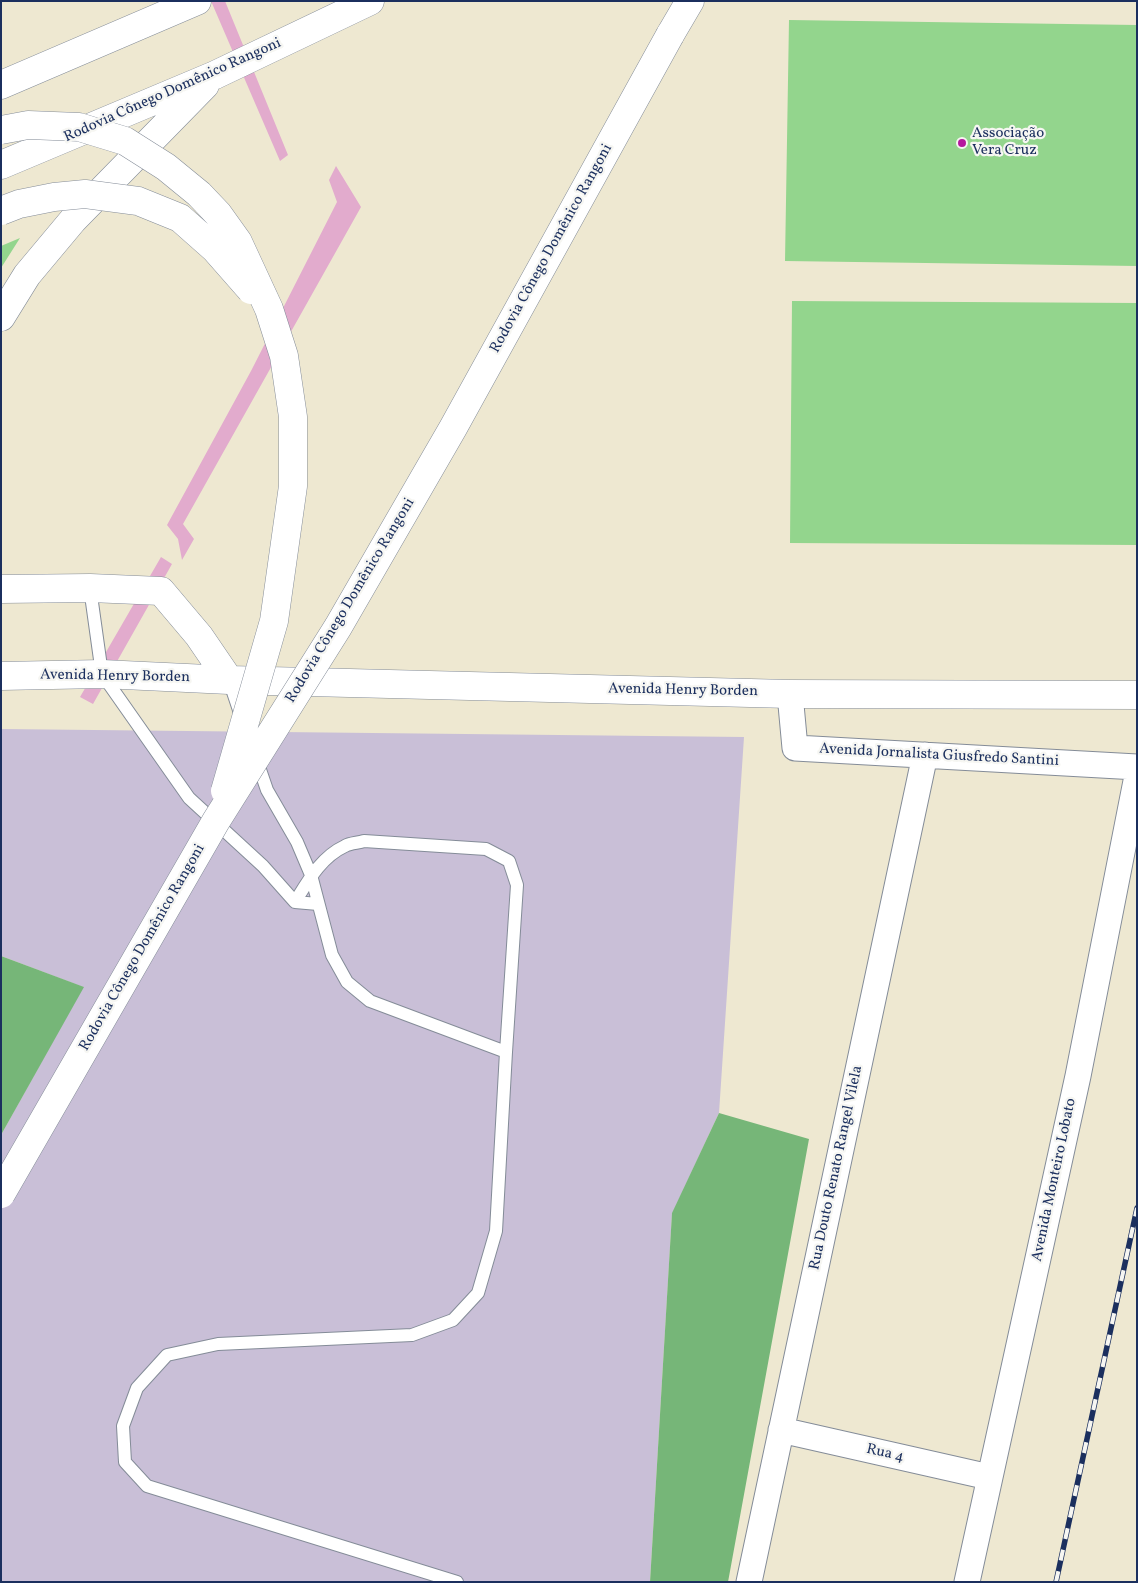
<!DOCTYPE html>
<html>
<head>
<meta charset="utf-8">
<style>
  body { margin:0 }
  #map { position:relative; width:1138px; height:1583px; overflow:hidden; background:#eee8d1; font-family:Vollkorn,serif }
  canvas { display:block }
  .frame { position:absolute; inset:0; border:2px solid #1b2f5e; pointer-events:none }
</style>
</head>
<body>
<div id="map">
<canvas width="1138" height="1583"></canvas>
<div class="frame"></div>
</div>
<script>
const ctx = document.querySelector('canvas').getContext('2d');
ctx.lineJoin = 'round';
function paint(path, color) {
  ctx.fillStyle = color;
  ctx.fill(path, 'evenodd');
}
function stroke(path, color, width, dash) {
  ctx.strokeStyle = color;
  ctx.lineWidth = width;
  ctx.lineCap = dash ? 'butt' : 'round';
  ctx.setLineDash(dash || []);
  ctx.stroke(path);
}
function drawText(font, color, halo, rows, align = 'center') {
  ctx.font = font + ' Vollkorn,serif';
  ctx.lineWidth = 4.5;
  ctx.setLineDash([]);
  ctx.textBaseline = 'middle';
  ctx.strokeStyle = halo;
  ctx.fillStyle = color;
  for (const [text, x, y, turn = 0] of rows) {
    ctx.save();
    ctx.translate(x, y);
    ctx.rotate((+turn || 0) * Math.PI / 180);
    ctx.textAlign = isNaN(turn) ? turn : align;
    if (halo) ctx.strokeText(text, 0, 0);
    ctx.fillText(text, 0, 0);
    ctx.restore();
  }
}
paint(new Path2D(`
  M1 729 744 737 719 1113 672 1214 650 1582H1V1135L83 987 1 956Z`), '#c9bfd7');
paint(new Path2D(`
  M789 20 1137 25V266L785 261Z
  M20 238 1 268V246Z
  M792 301 1137 303V545L790 543Z`), '#93d58d');
paint(new Path2D(`
  M1 956 84 987 1 1135Z
  M719 1113 809 1139 728 1582H650L672 1213Z`), '#76b678');
paint(new Path2D(`
  M211 1H225L288 155 280 161Z
  M336 166 361 207 183 524 194 539 182 560 178 539 167 525 251 371 337 202 329 180Z
  M161 557 172 564 93 704 80 697Z`), '#e2abcd');
const lane = new Path2D(`
  M90 588 102 674 189 798 263 866 295 902 318 904
  M229 680 241 716
  M256 758 267 790 297 842 311 875 332 955 347 982 370 1001 506 1052 496 1231 478 1293 453 1320 412 1335 218 1344 167 1355 137 1388 123 1426 125 1462 147 1486 457 1582
  M295 902C308 881 321 857 345 846 350 843 358 843 364 841L486 849 509 861 517 885 506 1052`);
const street = new Path2D(`
  M790 694 795 748 1137 767
  M781 1430 989 1477
  M749 1582 925 755
  M967 1582 1078 1076 1137 776`);
const secondary = new Path2D(`
  M1 589 90 588 161 591 199 636 229 680
  M1 676 102 674 229 680 790 694 1137 695`);
const highway = new Path2D(`
  M670 35 690 1
  M1 85 197 1
  M1 165 215 75 370 1
  M1 317 27 275 73 220 205 85`);
stroke(lane, '#848c98', 14);
stroke(street, '#848c98', 27);
stroke(secondary, '#848c98', 29);
stroke(highway, '#848c98', 29);
stroke(lane, '#fff', 12);
stroke(street, '#fff', 25);
stroke(secondary, '#fff', 28);
stroke(highway, '#fff', 28);
const rail = new Path2D(`
  M1056 1582 1137 1208`);
stroke(rail, '#1b2f5e', 5.5);
stroke(rail, '#f6f6f2', 4, [11]);
const highwayBridge = new Path2D(`
  M1 130 28 125 79 127 125 141 166 167 199 194 218 214 238 242 269 309 284 356 293 417V486L274 621 225 791
  M1 211 19 204 54 197 85 194 138 201 180 218 215 249 251 290
  M1 1194 216 821 338 627 453 428 670 35`);
stroke(highwayBridge, '#848c98', 29, []);
stroke(highwayBridge, '#fff', 28);
for (const [x, y, r, color] of [
  [962,143,5,"#b5179e"]
]) {
  const dot = new Path2D();
  dot.arc(x, y, r, 0, 2 * Math.PI);
  ctx.fillStyle = color;
  ctx.fill(dot);
  stroke(dot, '#f6f6f2', 2);
}
drawText('15px', '#1b2f5e', '#f6f6f2', [
  ["Rodovia Cônego Domênico Rangoni",173,91,-24],
  ["Rodovia Cônego Domênico Rangoni",552,249,-61],
  ["Rodovia Cônego Domênico Rangoni",351,601,-59],
  ["Avenida Henry Borden",115,677,1],
  ["Avenida Henry Borden",683,691,1],
  ["Avenida Jornalista Giusfredo Santini",939,756,3],
  ["Rodovia Cônego Domênico Rangoni",143,948,-60],
  ["Rua Douto Renato Rangel Vilela",837,1168,-78],
  ["Avenida Monteiro Lobato",1055,1180,-78],
  ["Rua 4",885,1454,13]
]);
drawText('15px', '#1b2f5e', '#f6f6f2', [
  ["Associação",972,134],
  ["Vera Cruz",972,151]
], 'left');
</script>
</body>
</html>
